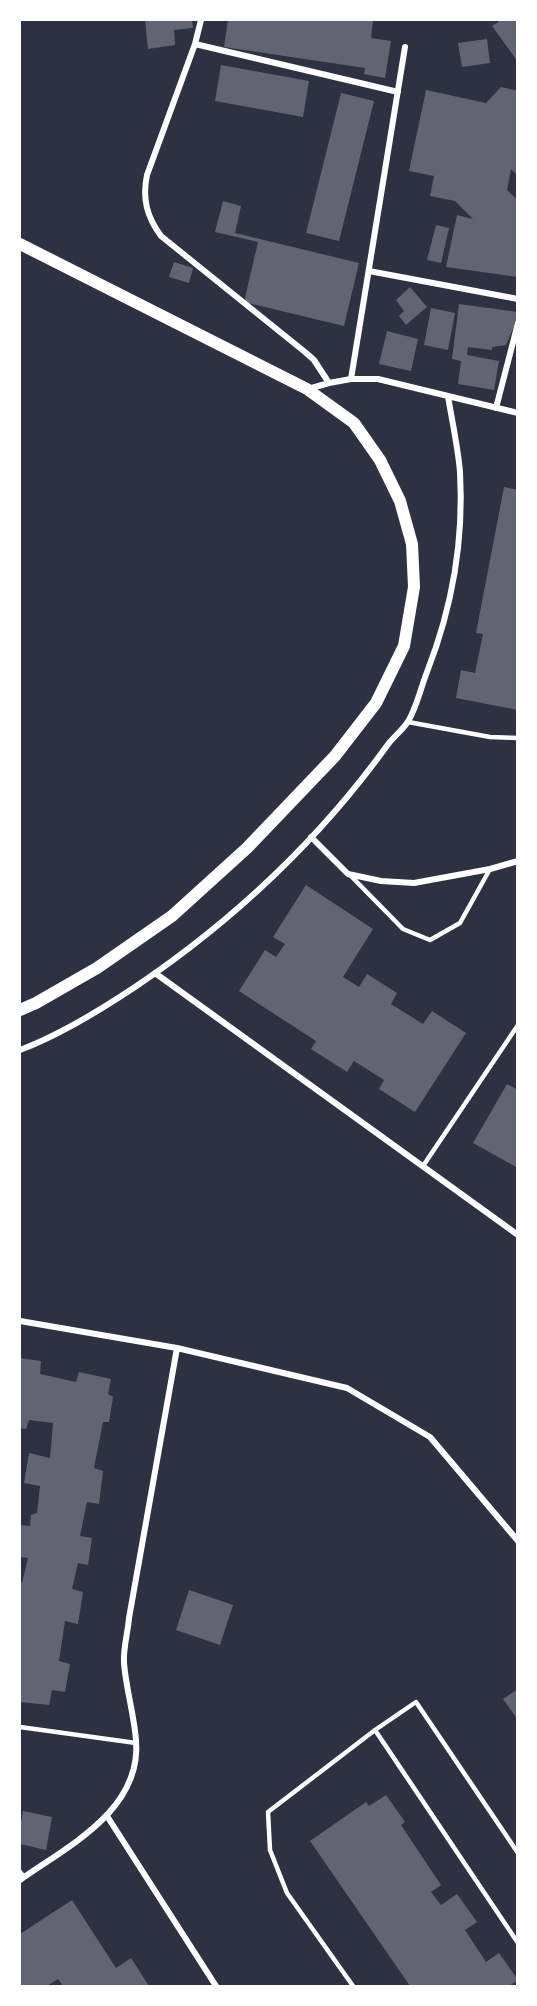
<!DOCTYPE html>
<html>
<head>
<meta charset="utf-8">
<style>
  body { margin:0 }
  #map { position:relative; width:537px; height:2006px; overflow:hidden; background:#2d3142; font-family:Mulish,sans-serif }
  canvas { display:block }
  .frame { position:absolute; inset:0; border:21px solid #fff; pointer-events:none }
</style>
</head>
<body>
<div id="map">
<canvas width="537" height="2006"></canvas>
<div class="frame"></div>
</div>
<script>
const ctx = document.querySelector('canvas').getContext('2d');
ctx.lineJoin = 'round';
function paint(path, color) {
  ctx.fillStyle = color;
  ctx.fill(path, 'evenodd');
}
function stroke(path, color, width, dash) {
  ctx.strokeStyle = color;
  ctx.lineWidth = width;
  ctx.lineCap = dash ? 'butt' : 'round';
  ctx.setLineDash(dash || []);
  ctx.stroke(path);
}
paint(new Path2D(`
  M145 20H192L193 28 174 30 175 45 148 49Z
  M228 20H373L371 38 391 41 385 78 364 74 365 68 224 47Z
  M501 20H518V62L492 26Z
  M487 39 490 63 462 67 458 43Z
  M221 65 309 81 303 117 215 101Z
  M501 87 518 91V176L511 169 507 190 518 200V277L446 267 457 215 473 219 455 201 430 196 434 176 409 171 426 90 486 103Z
  M341 93 374 101 339 241 306 233Z
  M223 201 241 206 235 233 359 263 344 326 244 302 258 242 215 232Z
  M436 225 449 228 441 263 427 260Z
  M174 262 193 268 189 283 169 277Z
  M410 287 427 307 406 325 399 316 404 311 396 300Z
  M459 304 518 312V317L506 345 492 347V350L468 347 467 355 499 361 494 390 458 384 461 361 452 359Z
  M431 308 455 313 448 350 424 345Z
  M387 331 418 339 411 371 379 364Z
  M504 487 518 490V710L456 698 461 670 475 673 483 634 476 633Z
  M306 885 373 929 343 977 359 987 367 974 397 993 391 1004 423 1024 432 1011 466 1033 415 1112 379 1089 384 1080 354 1061 347 1072 311 1049 316 1041 239 991 265 950 276 957 285 944 273 937Z
  M507 1084 518 1090V1168L473 1143Z
  M20 1358 41 1361 40 1374 76 1382 79 1372 111 1379 108 1394 113 1397 109 1422H103L94 1468 103 1471 99 1504 87 1502 80 1536 92 1538 88 1565 78 1563 72 1589 83 1592 78 1624 65 1621 59 1661 70 1664 65 1692 52 1690 49 1705 20 1702V1582L22 1583 28 1558 20 1557V1525L30 1526 31 1515 37 1513 40 1486 24 1483 29 1453 50 1458 53 1423 29 1420 26 1429 20 1428Z
  M189 1590 233 1605 220 1645 176 1630Z
  M518 1689V1720L503 1699Z
  M386 1795 405 1822 401 1825 441 1885 431 1892 441 1905 457 1894 477 1922 465 1930 486 1962 499 1953 518 1980 509 1986H410L310 1841 366 1802 369 1806Z
  M23 1811 52 1817 46 1850 20 1844V1827Z
  M72 1900 116 1968 131 1958 149 1986H63L58 1979 47 1986H20V1934Z`), '#626471');
stroke(new Path2D(`
  M408 722 490 737 518 738
  M350 875 403 929 430 940 460 923 490 869
  M423 1166 518 1025
  M20 1727 136 1743
  M518 1853 416 1702 375 1730 518 1943
  M20 1872 24 1877
  M353 1986 287 1893 270 1850 268 1812 375 1730`), '#fff', 4.5);
stroke(new Path2D(`
  M201 20 195 44 147 175C142 199 147 217 161 236L305 352 314 360 329 383
  M195 44 398 92
  M369 271 518 299
  M351 379 405 47
  M308 389 329 383 351 379H378L518 413
  M496 408 518 323
  M311 837 348 874 381 881 414 883 490 869 518 861
  M155 973 518 1235
  M20 1050C60 1035 99 1011 135 987 233 921 320 839 389 743 395 736 402 730 407 723 416 710 421 687 427 672 452 608 464 541 460 472 458 447 452 421 448 396
  M20 1321 177 1348 347 1388 430 1437 518 1541
  M107 1816 216 1986
  M20 1880C68 1846 142 1810 136 1740 134 1714 126 1689 124 1663 123 1648 128 1632 129 1618L177 1348`), '#fff', 6);
stroke(new Path2D(`
  M20 244 307 389 354 423 380 460 400 501 412 544 414 587 404 646 376 703 335 756 247 848 172 916 97 968 36 1003 20 1010`), '#fff', 12);
</script>
</body>
</html>
